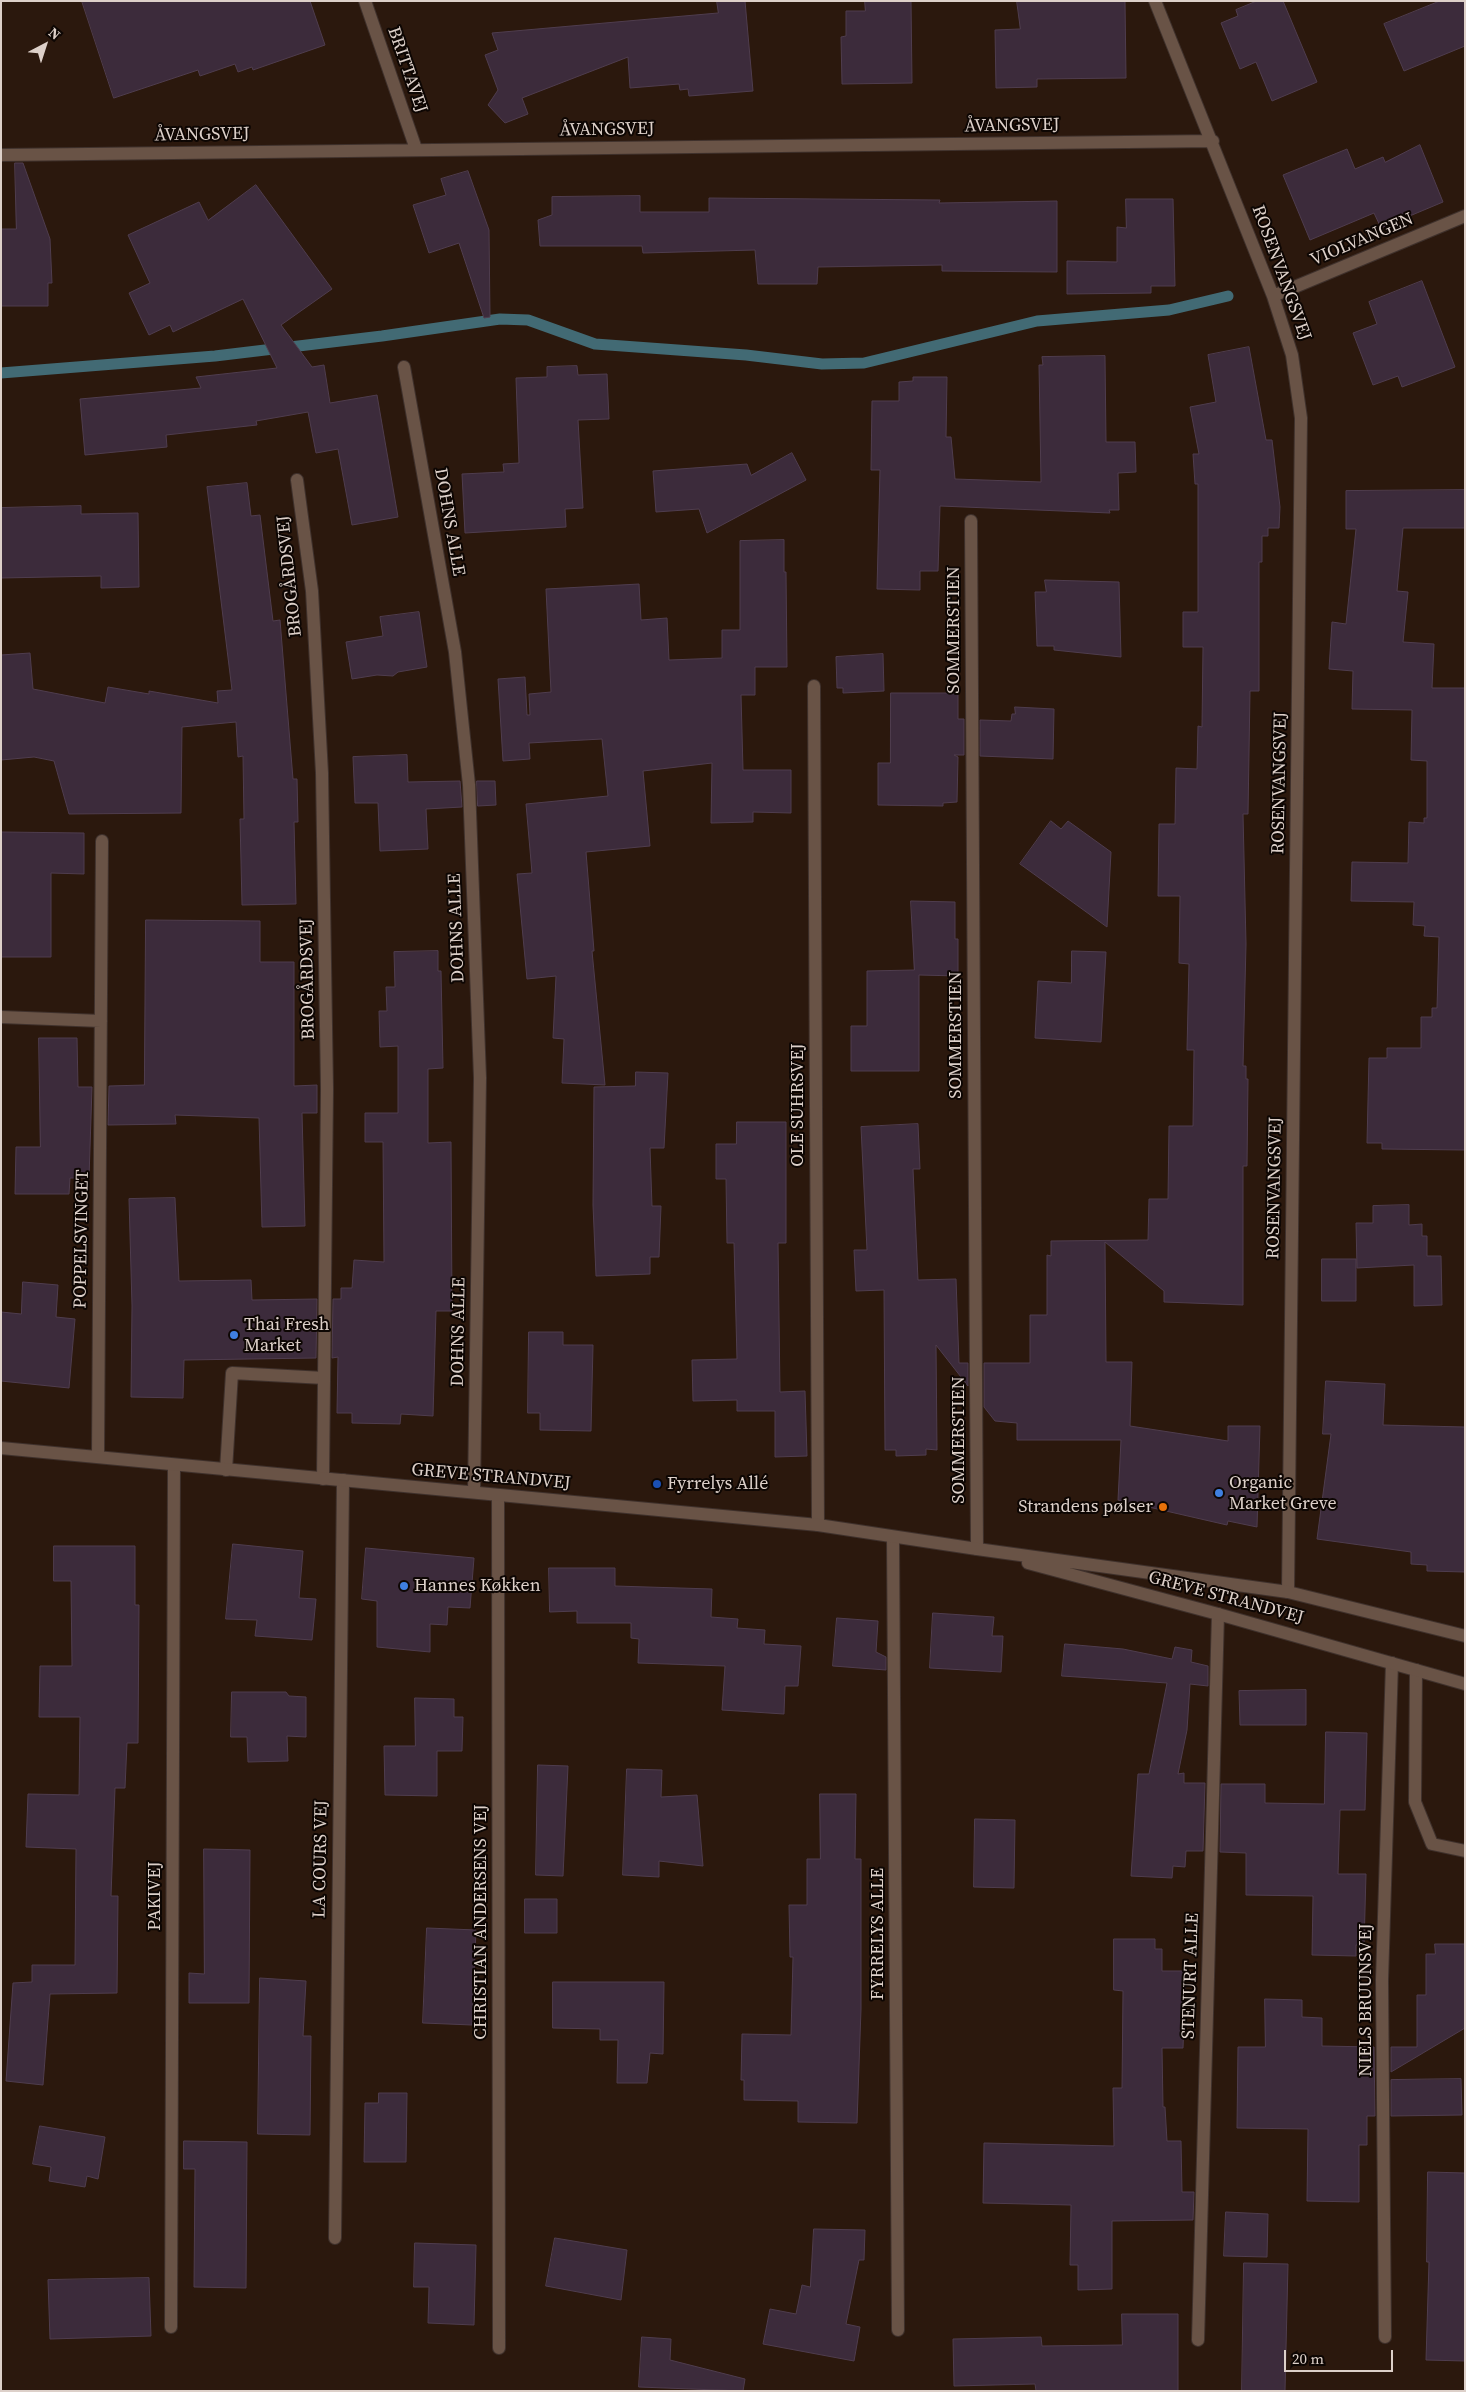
<!DOCTYPE html>
<html>
<head>
<meta charset="utf-8">
<style>
  body { margin:0 }
  #map { position:relative; width:1466px; height:2392px; overflow:hidden; background:#2b180d; font-family:"Source Serif 4",serif }
  canvas { display:block }
  .frame { position:absolute; inset:0; border:2px solid #ddd0c9; pointer-events:none }
  .north { position:absolute; left:20px; top:20px; width:50px; height:50px; -webkit-text-stroke:4px #0d0603; paint-order:stroke; rotate:40deg; font-size:14px; font-weight:700; line-height:20px; text-align:center; color:#ddd0c9 }
  .north::after { content:''; display:block; margin:auto; width:18px; height:22px; background:#ddd0c9; clip-path:polygon(50% 0,100% 100%,50% 72%,0 100%) }
  .scale { position:absolute; left:1284px; top:2350px; width:109px; height:22px; box-sizing:border-box; border:2px solid #ddd0c9; border-top:0; padding-left:6px; font-size:15px; line-height:18px; white-space:nowrap; color:#ddd0c9; -webkit-text-stroke:4px #0d0603; paint-order:stroke }
</style>
</head>
<body>
<div id="map">
<canvas width="1466" height="2392"></canvas>
<div class="frame"></div>
<div class="north">N</div>
<div class="scale">20 m</div>
</div>
<script>
const ctx = document.querySelector('canvas').getContext('2d');
ctx.lineJoin = 'round';
function stroke(path, color, width, dash) {
  ctx.strokeStyle = color;
  ctx.lineWidth = width;
  ctx.lineCap = dash ? 'butt' : 'round';
  ctx.setLineDash(dash || []);
  ctx.stroke(path);
}
function paint(path, color) {
  ctx.fillStyle = color;
  ctx.fill(path, 'evenodd');
}
function drawText(font, color, halo, rows, align = 'center') {
  ctx.font = font + ' "Source Serif 4",serif';
  ctx.lineWidth = 4;
  ctx.setLineDash([]);
  ctx.textBaseline = 'middle';
  ctx.strokeStyle = halo;
  ctx.fillStyle = color;
  for (const [text, x, y, turn = 0] of rows) {
    ctx.save();
    ctx.translate(x, y);
    ctx.rotate((+turn || 0) * Math.PI / 180);
    ctx.textAlign = isNaN(turn) ? turn : align;
    if (halo) ctx.strokeText(text, 0, 0);
    ctx.fillText(text, 0, 0);
    ctx.restore();
  }
}
stroke(new Path2D(`
  M1 373 215 356 382 336 500 319 528 320 595 344 746 355 822 364 864 363 1037 321 1169 310 1228 296`), '#426a74', 11);
const building = new Path2D(`
  M82 1H310L325 45 253 70 252 67 238 72 235 64 200 76 198 70 114 98Z
  M717 1H745L753 91 689 96 688 89 680 90 679 84 630 88 628 57 522 98 528 114 505 123 488 105 498 90 485 55 498 50 492 33 718 13Z
  M865 1H911L912 83 842 84 841 37 846 36V11H865Z
  M1017 1H1125L1126 78 1037 79V87L996 88 995 30 1020 29Z
  M1257 1H1283L1317 82 1272 101 1256 62 1240 69 1221 23 1238 16 1236 10Z
  M1440 1H1465V46L1404 71 1384 24Z
  M1420 145 1443 202 1381 228 1374 213 1310 240 1283 175 1347 149 1355 169 1383 157 1385 162Z
  M15 163H23L50 239 52 283H48V306H1V229H16Z
  M468 171 489 230 490 317 484 318 459 243 429 253 413 205 446 195 441 179Z
  M256 185 332 289 281 325 312 367 324 365 330 403 377 395 398 517 352 525 338 449 316 453 308 412 256 421 257 425 166 435 167 447 85 455 80 399 201 388 196 377 277 368 243 299 173 332 170 325 149 335 129 293 150 283 128 235 199 202 208 220Z
  M640 196V212H709V198L940 200 939 203 1057 201V272L942 271V265L818 267 817 284H758L755 250 643 253 642 246H540L538 220 552 215V197Z
  M1126 199H1173L1175 286H1151V293L1067 294V261L1117 262V227L1126 228Z
  M1422 281 1455 367 1402 387 1398 376 1373 385 1353 333 1377 324 1369 302Z
  M1249 347 1266 440H1272L1280 507 1279 528H1268V536H1262V562H1259V691H1250L1248 814H1243L1246 944 1243 1066H1246V1079H1248L1247 1166H1243V1305L1164 1302V1291L1105 1242 1106 1362H1132L1130 1426 1228 1441V1426H1260L1257 1527 1228 1521 1227 1525 1118 1500 1121 1440H1017V1423L995 1421 984 1407V1363H1030V1315H1047V1255L1051 1256V1241L1148 1240 1149 1199H1168L1169 1126H1193L1194 1050H1187L1189 964 1179 963 1180 896H1158L1159 824H1175L1176 768 1197 769 1198 726 1202 727 1203 647H1183V612H1198V484H1195L1193 454H1199L1190 407 1216 402 1208 355Z
  M1105 356 1106 442H1135L1136 472 1118 473 1119 510H1109L1110 513 940 506 938 571H920V590L877 589 880 470H871L872 401H899V382L913 381V377H947L946 437H951L955 479 1041 482 1039 365H1043L1042 357Z
  M577 366 578 375 607 374 609 419 578 420 583 508 565 509 566 527 465 533 462 474 504 472 503 464 519 463 516 378 547 377V367Z
  M792 453 806 480 707 533 699 509 656 512 653 471 747 464 751 475Z
  M247 483 251 516 260 515 273 621 280 620 293 779H297L298 822H294L296 904 242 905 240 819H244L243 756 238 757 236 722 182 727 181 813 69 814 54 761 34 757 1 760V655L30 653 33 689 105 703 108 687 149 694V691L218 703 217 691 232 690 207 487Z
  M1465 490V528H1403L1397 591 1408 592 1403 642 1434 644 1432 688H1465V1150L1382 1149V1143H1367L1369 1058H1387V1048H1421V1017H1432V1008H1437L1439 937 1424 936 1425 926 1413 925 1414 902 1351 901 1352 862 1408 863 1409 822 1424 823V818H1427V761L1411 760 1412 710 1352 709 1353 671 1329 669 1332 622 1346 624 1356 529H1346V491Z
  M81 506V514L138 513 139 587 101 588V576L1 578V508Z
  M784 540V572H786L787 667H755V695H741L743 770H791V813L753 812V822L711 823 712 763 643 771 650 846 586 852 594 951H592L605 1085 562 1083 564 1039 553 1038 556 976 527 979 517 874 532 873 526 804 608 796 602 739 529 743 530 759 503 761 498 679 525 677 527 715H530L529 694 551 692 546 589 639 584 641 620 667 618 669 660 722 658V630H740V541Z
  M1045 580 1119 582 1121 657 1054 650V646H1037L1035 592H1046Z
  M419 612 427 667 398 672 393 676 377 675 352 679 346 642 383 636 380 617Z
  M883 654 884 691 843 693V688H837L836 657Z
  M891 693H958V719H964V755H954L958 757 957 802 943 803V806L878 805V763H890Z
  M1015 707 1054 709 1053 759 980 756V720L1011 721 1012 714H1015Z
  M407 755 408 782 460 781 462 807 426 809 428 849 380 851 378 803H355L353 757Z
  M477 781H495L496 805 478 806Z
  M1051 821 1061 829 1068 821 1111 852 1107 927 1020 864Z
  M1 832 84 833V874L51 873V957H1Z
  M911 901 955 902V939H958V976L919 975V1071H851V1026H867V971L914 970Z
  M146 920 260 921V962H294V1086L317 1085V1113H302L305 1226 262 1227 259 1118 175 1115 176 1124 108 1125 109 1086 144 1085Z
  M438 951V971H441L443 1068 428 1069V1143L451 1142 452 1311H436L433 1416 401 1414 400 1424 352 1423V1413H337L338 1357 332 1358 333 1299H341V1288H352L354 1260 384 1262 383 1142H365V1113H398V1046L380 1047 379 1011H387L386 987H395L394 952Z
  M1072 951 1106 952 1101 1042 1035 1038 1038 981 1071 983Z
  M39 1038H77L78 1087H92L89 1178H70L69 1194H15L16 1147H40Z
  M636 1072 668 1073 664 1148H650L652 1206H661L659 1257H650V1274L596 1276 593 1205 594 1087 635 1086Z
  M737 1122H786V1243H778L780 1392 805 1391 807 1456 775 1457V1411H737V1400L693 1401 692 1360 737 1359 734 1243H727L726 1179H716V1144H736Z
  M918 1124 920 1169H913L918 1280 956 1279 959 1363H968V1386L936 1345 937 1450 926 1449V1455L896 1456V1450H885L884 1290 856 1291 854 1250H867L861 1127Z
  M175 1198 179 1281 251 1280 252 1300 317 1299 316 1358 184 1360 183 1398 131 1397 132 1306 129 1199Z
  M1409 1205V1225L1422 1224V1236H1427V1256H1441L1442 1305 1414 1306V1265L1357 1268 1356 1223H1373V1206Z
  M1322 1259H1356V1301H1322Z
  M23 1282 58 1285 56 1317 75 1319 69 1388 1 1381V1312L21 1314Z
  M529 1332H563V1345H593L591 1431 540 1430V1413H528Z
  M1326 1381 1385 1384 1383 1425 1465 1427V1572L1427 1571V1565L1411 1564V1552L1317 1539 1331 1434H1323Z
  M233 1544 303 1551 299 1598 316 1599 312 1640 255 1636 257 1620 226 1619Z
  M54 1546H135V1605H139L138 1743H127L125 1788H115L111 1896H118L117 1993 50 1994 43 2085 6 2081 13 1983 32 1982V1965H75L76 1849 26 1847 28 1794 79 1795 80 1717H39L40 1666H72L71 1581H54Z
  M366 1548 474 1558 470 1608 448 1607 447 1625 430 1624V1652L377 1647V1601L362 1599Z
  M549 1568H615V1586L712 1589 711 1617 738 1619 737 1628 765 1630 764 1644 801 1646 798 1686H785L784 1714 722 1710 725 1666 638 1663 639 1639 631 1638V1623H577V1611L550 1612Z
  M933 1613 994 1617 992 1636H1003L1001 1672 930 1668Z
  M837 1618 878 1621 876 1652 886 1657V1670L833 1666Z
  M1065 1644 1123 1649 1172 1659 1175 1647 1192 1650 1191 1662 1208 1666V1686L1190 1684 1187 1730 1178 1774 1184 1773V1783H1205L1203 1851H1186L1185 1867 1173 1866 1172 1878 1131 1876 1138 1774H1149L1167 1683 1062 1676Z
  M1306 1690V1725H1240L1239 1691Z
  M232 1692H286L289 1696 306 1697V1737L287 1736 288 1761 248 1762 247 1737H231Z
  M415 1698 454 1699V1717H463L462 1751H437V1796L385 1795 384 1746H415Z
  M1326 1732 1367 1733 1365 1810H1340L1338 1874H1366L1364 1945H1356V1956L1312 1955 1313 1896 1246 1895V1853L1220 1852 1221 1784H1265V1803L1324 1804Z
  M538 1765 568 1766 563 1876 536 1875Z
  M627 1769 662 1770 661 1797 697 1795 703 1866 659 1861V1877L623 1875Z
  M820 1794H856L855 1859H861V2009L857 2123 798 2122V2101L744 2100V2080H741L742 2034 791 2035 793 1957H790L789 1905H807V1859H820Z
  M975 1819 1015 1820 1014 1888 974 1887Z
  M204 1849 250 1850 249 2003H189V1973L204 1974Z
  M525 1899H557V1933H525Z
  M427 1928 476 1930 472 2025 423 2023Z
  M1114 1939H1155V1949H1162V1971H1186L1183 2048H1162L1163 2107H1165L1167 2141H1181L1182 2192H1194L1193 2220 1112 2221V2289L1078 2290V2265H1070L1071 2205 983 2203 984 2143 1114 2146 1113 2088H1122L1123 1991 1114 1990Z
  M1435 1944H1465V2028L1391 2072V2047H1417V1995H1426V1954H1435Z
  M260 1978 306 1981 303 2036H311L310 2135 258 2134Z
  M553 1982H664L663 2054 650 2053 647 2083H617L618 2040H600V2029L553 2028Z
  M1265 1999 1302 2000V2017L1322 2018V2046L1374 2047 1375 2116H1367V2145H1359V2202L1307 2201 1308 2129 1237 2128 1238 2047H1265Z
  M1461 2079 1462 2115 1391 2116V2080Z
  M379 2093H407L406 2162H364L365 2103H378Z
  M40 2126 105 2137 98 2179 87 2176 85 2187 49 2181 51 2167 33 2164Z
  M184 2141 247 2142 246 2288 194 2287 195 2169H184Z
  M1428 2172 1465 2173V2361L1426 2360 1429 2262H1427Z
  M1226 2212 1268 2214 1267 2257 1224 2256Z
  M814 2229 865 2230 864 2260H859L846 2324 860 2327 854 2361 763 2344 770 2309 796 2314 802 2285 810 2287Z
  M555 2238 627 2250 621 2300 546 2286Z
  M415 2243 476 2245 474 2325 428 2323 429 2287H414Z
  M1244 2263 1288 2264 1285 2391H1242Z
  M149 2278 151 2336 50 2339 48 2280Z
  M1122 2314H1178V2391H1036L1035 2384 954 2386 953 2339 1041 2337 1042 2346 1122 2345Z
  M642 2337 671 2339 670 2360 745 2379 743 2391 639 2387Z`);
paint(building, '#3c2b3b');
stroke(building, '#4f3d4e', 1);
const lane = new Path2D(`
  M226 1470 232 1373 324 1378
  M1416 1670 1415 1802 1432 1844 1465 1851`);
const street = new Path2D(`
  M365 1 416 149
  M1155 1 1273 296 1292 355 1301 418 1288 1592
  M1 155 1213 141
  M1273 296 1465 216
  M404 367 455 652 469 785 480 1078 474 1492
  M297 480 312 591 322 773 327 1089 323 1479
  M971 521 977 1549
  M814 686 818 1525
  M1 1017 101 1021
  M98 1456 102 841
  M498 1495 499 2348
  M893 1537 898 2330
  M335 2238 343 1480
  M171 2327 174 1466
  M1385 2337 1382 1980 1392 1663
  M1198 2340 1218 1614`);
const secondary = new Path2D(`
  M1 1448 818 1525 977 1549 1288 1592 1465 1636
  M1028 1563 1218 1614 1465 1684`);
stroke(lane, '#3f312c', 14);
stroke(street, '#3f312c', 14);
stroke(secondary, '#3f312c', 14);
stroke(lane, '#695346', 12);
stroke(street, '#695346', 12);
stroke(secondary, '#695346', 12);
for (const [x, y, r, color] of [
  [234,1335,5,"#3f7fe0"],
  [657,1484,5,"#1a4fb4"],
  [1219,1493,5,"#3f7fe0"],
  [1163,1507,5,"#e8710a"],
  [404,1586,5,"#3f7fe0"]
]) {
  const dot = new Path2D();
  dot.arc(x, y, r, 0, 2 * Math.PI);
  ctx.fillStyle = color;
  ctx.fill(dot);
  stroke(dot, '#0d0603', 2);
}
drawText('18px', '#ddd0c9', '#0d0603', [
  ["BRITTAVEJ",407,70,71],
  ["ÅVANGSVEJ",1012,126,-1],
  ["ÅVANGSVEJ",607,130,-1],
  ["ÅVANGSVEJ",202,135,-1],
  ["VIOLVANGEN",1362,240,-23],
  ["ROSENVANGSVEJ",1281,273,70],
  ["DOHNS ALLE",449,522,80],
  ["BROGÅRDSVEJ",290,576,-96],
  ["SOMMERSTIEN",954,630,-90],
  ["ROSENVANGSVEJ",1280,783,-89],
  ["DOHNS ALLE",457,928,-92],
  ["BROGÅRDSVEJ",308,979,-91],
  ["SOMMERSTIEN",956,1035,-90],
  ["OLE SUHRSVEJ",798,1105,-90],
  ["ROSENVANGSVEJ",1275,1188,-89],
  ["POPPELSVINGET",82,1239,-89],
  ["DOHNS ALLE",459,1332,-89],
  ["SOMMERSTIEN",959,1440,-90],
  ["GREVE STRANDVEJ",491,1477,5],
  ["GREVE STRANDVEJ",1226,1598,15],
  ["LA COURS VEJ",321,1859,-89],
  ["PAKIVEJ",155,1896,-90],
  ["CHRISTIAN ANDERSENS VEJ",481,1922,-90],
  ["FYRRELYS ALLE",878,1934,-90],
  ["STENURT ALLE",1191,1976,-88],
  ["NIELS BRUUNSVEJ",1366,2000,-90]
]);
drawText('18px', '#ddd0c9', '#0d0603', [
  ["Thai Fresh",244,1325],
  ["Market",244,1346],
  ["Organic",1229,1483],
  ["Market Greve",1229,1504],
  ["Fyrrelys Allé",667,1484],
  ["Strandens pølser",1153,1507,"right"],
  ["Hannes Køkken",414,1586]
], 'left');
</script>
</body>
</html>
